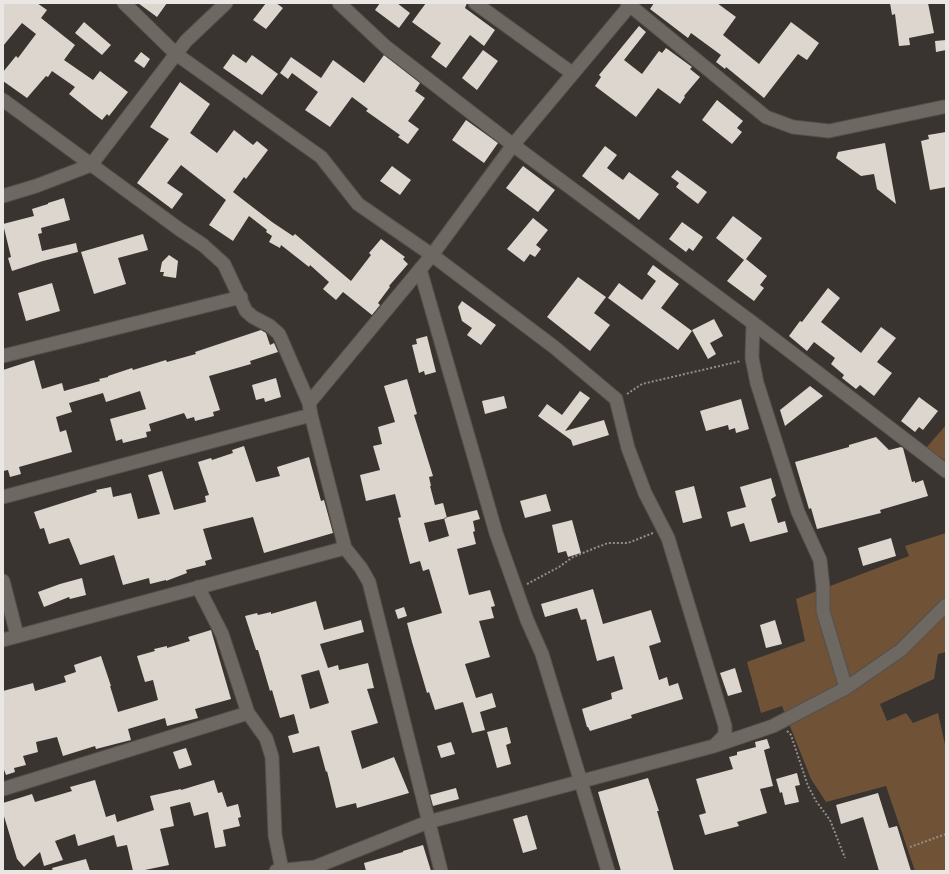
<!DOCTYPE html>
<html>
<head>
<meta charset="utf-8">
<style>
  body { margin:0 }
  #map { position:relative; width:949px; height:874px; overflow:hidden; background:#39342f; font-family:"Source Sans 3",sans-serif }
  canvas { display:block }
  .frame { position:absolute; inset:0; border:4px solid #eae6e3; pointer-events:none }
</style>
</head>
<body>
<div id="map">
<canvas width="949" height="874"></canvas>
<div class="frame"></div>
</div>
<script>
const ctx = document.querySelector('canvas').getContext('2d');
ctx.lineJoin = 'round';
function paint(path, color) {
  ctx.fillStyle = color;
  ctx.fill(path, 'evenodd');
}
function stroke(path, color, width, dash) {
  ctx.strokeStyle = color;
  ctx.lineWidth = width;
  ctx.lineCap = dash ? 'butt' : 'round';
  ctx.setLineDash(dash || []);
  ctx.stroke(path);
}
paint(new Path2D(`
  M946 425V461L926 448Z
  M946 533V652L938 654 934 679 880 704 887 721 906 713 913 723 938 713 946 749V871H915L886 786 826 802 811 779 782 706 761 713 747 662 805 641 796 599 909 556 905 546Z`), '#705336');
paint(new Path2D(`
  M3 3H37L47 10 41 18 75 45 64 60 93 80 100 71 128 92 109 116 107 114 102 120 94 114 69 94 75 87 52 71 48 77 46 76 27 98 3 81V72L16 56 18 58 36 34 22 23 3 46Z
  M138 3H167L157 17Z
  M266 3H276L283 8 266 29 253 20Z
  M380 3H397L410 13 399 28 375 10Z
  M426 3H467L465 8 495 30 484 46 470 35 446 68 431 57 441 43 412 22Z
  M654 3H717L736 17 723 35 759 64 791 22 819 43 807 60 798 54 764 98 726 67 725 69 716 62 721 55 691 33 688 38 650 9Z
  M890 3H928L934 33 909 38 910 45 899 46 895 14 892 15Z
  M84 22 111 45 102 55 75 33Z
  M639 26 646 32 624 60 642 74 659 51 662 53 666 48 692 67 690 69 700 77 684 96 685 97 680 104 658 88 636 117 595 86 601 77 599 75Z
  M946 40V50L936 52 935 41Z
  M483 50 498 61 477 90 462 78Z
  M141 52 150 59 144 68 134 61Z
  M233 54 246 63 252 55 278 74 262 95 223 68Z
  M384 55 420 83 415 91 425 98 408 121 419 129 408 144 398 137 400 135 366 111 368 109 352 97 330 127 305 110 318 92 292 73 288 79 280 73 291 57 321 78 333 60 364 83Z
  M180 82 210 104 190 133 217 153 234 130 253 145 257 141 268 150 246 179 244 177 233 192 272 222 293 236 295 234 351 281 371 255 369 253 381 239 405 257 403 259 408 264 389 286 390 287 378 303 380 305 372 315 343 292 336 300 323 289 329 282 310 265 309 267 281 245 280 248 269 242 272 236 266 232 267 230 249 216 233 241 209 225 226 200 181 165 167 183 183 194 172 209 137 183 169 139 150 127Z
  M717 100 743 121 737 128 742 132 732 144 702 120Z
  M466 120 498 143 484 163 452 140Z
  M946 132V187L930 190 921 141 929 139 928 135Z
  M885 143 896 204 877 189 874 174 861 176 836 158 838 152Z
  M605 146 617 155 607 168 623 180 629 172 659 194 639 220 582 176Z
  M392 166 411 180 400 195 380 181Z
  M523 166 555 190 538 212 506 188Z
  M677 170 707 192 698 204 676 187 679 183 671 177Z
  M64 198 70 220 41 228 42 233 38 234 42 251 76 243 78 252 43 261 12 271 8 258 11 257 3 224 34 216 32 209 48 204V203Z
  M733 216 762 238 746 259 767 276 760 285 764 288 754 301 727 281 744 260 716 238Z
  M533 218 548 230 536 245 541 249 535 257 530 254 524 262 507 249Z
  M682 222 703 237 693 251 689 248 686 252 669 239Z
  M143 234 148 250 118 258 126 284 94 294 81 252Z
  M169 255 178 261 176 278 163 276 164 272H160L162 262Z
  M653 265 679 284 661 308 692 331 678 350 608 298 619 283 642 300 656 281 647 274Z
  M578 277 606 297 594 313 610 325 590 351 547 317Z
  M52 283 60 311 26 321 18 293Z
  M828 288 840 298 821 322 861 353 881 327 896 338 877 362 892 373 874 396 860 385 856 389 842 378 844 375 831 364 835 358 814 342 807 351 789 336 800 321 802 322Z
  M462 301 496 325 481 345 467 335 472 328 462 321 458 307Z
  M714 319 723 336 710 343 716 354 708 359 692 330Z
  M261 330 266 333 270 345 274 343 278 352 250 361 251 364 209 376 220 410 213 412 214 416 195 421 194 417 187 419 184 413 149 424 151 431 146 432 147 437 123 443 122 439 116 441 110 419 146 409 140 391 106 402 103 393 69 403 72 412 56 417 60 432 66 430 72 452 19 467 21 474 10 477 8 470 3 471V370L34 360 42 389 62 383 64 391 100 381 99 379 108 377V376L132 368 133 370 166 360 167 362 196 354 195 352Z
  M427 336 436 372 425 375 424 371 419 373 412 345 417 344 416 339Z
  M276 378 281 397 265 402 264 398 256 400 252 385Z
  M407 379 417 414 414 415 433 476 429 477 431 486H430L435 505 443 503 447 518 424 523 429 542 449 536 444 518 477 510 480 519 473 521 475 531 473 532 476 544 457 549 469 595 490 590 495 606 491 607 494 618 479 621 490 657 465 664 476 698 492 693 496 707 480 712 485 730 472 733 463 702 435 710 429 692 427 693 412 642 407 623 442 613 429 569 423 571 420 561 410 564 398 518 401 517 395 494 366 501 360 475 380 470 373 446 382 444 378 427 395 422 384 386Z
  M810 386 823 396 785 426 780 410Z
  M580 391 590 398 565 431 604 420 609 435 573 446 571 440 538 416 547 404 562 415Z
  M504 396 507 408 485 414 482 401Z
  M919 397 938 411 923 430 919 427 915 432 901 421Z
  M741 399 749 429 736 433 735 428 729 430 728 425 706 431 700 411Z
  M876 437 889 450 901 447 903 448 912 482 915 481V483L923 480 928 496 880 510 881 513 817 529 811 508 809 509 795 462 849 447V445Z
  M244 446 256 482 280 476 277 467 309 457 321 501 324 500 333 533 264 553 253 517 203 529 212 559 205 561 206 565 186 570 187 573 166 581V580L150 584 149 578 123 585 114 555 80 565 69 538 49 544 44 528 40 529 34 512 97 492 96 490 111 487 113 497 131 493 138 519 160 514 148 475 162 471 174 510 206 502 205 496 209 495 198 462 211 458 212 460 233 453 232 450Z
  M771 478 776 496 771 499 778 523 785 521 788 532 750 542 744 523 731 527 727 512 746 507 740 487Z
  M694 486 702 518 683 523 675 491Z
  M546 494 551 511 525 518 520 501Z
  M572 520 581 553 568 557 566 551 558 553 552 525Z
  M891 538 896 556 863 566 858 548Z
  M82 578 86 595 70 599 69 597 44 607 38 592 60 584Z
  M593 589 603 624 651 610 661 642 649 646 659 680 667 677 669 686 678 683 683 699 631 715 632 718 590 731 588 727H587L582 709 612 699 611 693 623 689 614 656 597 661 586 619 581 620 577 608 545 617 541 604Z
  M316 601 324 630 361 620 364 632 320 644 328 668 338 665 339 670 368 663 374 688 367 689 378 723 351 731 362 769 394 757 409 793 357 808 356 803 336 808 327 771 326 772 319 746 293 753 288 736 299 733 294 714 280 718 272 690 270 691 258 650H256L245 616 257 613 258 615 271 612V614ZM319 670 329 703 310 709 301 675Z
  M404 607 407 616 398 619 395 610Z
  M775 620 782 644 766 648 760 625Z
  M211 630 231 699 195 709 198 718 167 726 165 718 128 729 131 740 96 749 95 746 63 756 57 737 36 742 38 752 23 756 26 765 14 768 15 772 6 775 3 767V691L33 683 35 691 66 682 64 676 76 672 74 665 101 656 111 686H110L118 712 158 700 153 680 145 682 137 656 155 651 154 649 167 646V648L190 641 188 637Z
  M735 668 742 692 728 696 720 673Z
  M507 727 511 743 506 745 511 764 497 768 487 732Z
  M767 739 770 748 764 750 773 786 760 789 767 813 737 822 739 826 705 835 699 815 706 813 696 779 733 769 729 757 737 755V752L756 747 755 742Z
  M451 742 455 754 441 758 437 746Z
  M186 748 192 765 179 769 173 752Z
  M797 773 800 785 795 786 799 802 785 805 782 792 780 793 776 779Z
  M648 778 659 811H657L674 871H621L598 792Z
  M95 780 106 817 115 814 117 822 154 810 150 796 181 789V790L214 780 218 793 222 792 227 807 238 804 241 817 238 818 240 826 223 830 226 846 215 848 208 812 194 816 190 802 170 807 174 826 160 829 169 865 140 871H133L127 845 117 847 114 835 78 846 75 834 55 841 63 860 44 866 40 852 24 867 17 859 3 813V803L32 794 35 802 72 791 70 787Z
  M456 788 459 799 433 806 430 795Z
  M878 793 889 828 897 826 911 871H879L863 817 841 824 836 805Z
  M527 815 537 849 523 853 513 819Z
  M423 845 431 871H366L364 863 403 852V851Z
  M86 859 90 871H53L52 868Z`), '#ddd6cf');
const minor = new Path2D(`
  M124 3 176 54 321 157 358 204 432 255 554 347 616 399 628 448 645 493 668 538 725 726V735L714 746
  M339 3 386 47 513 145 753 323 946 471
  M475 3 572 73
  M627 3 766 117 793 127 829 131 943 107
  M3 100 179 229 203 245 224 264 246 311 253 317 270 326 279 334 309 403 311 415 345 548 361 568 369 582 441 871
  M3 196 36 186 91 165 186 41 226 3
  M420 269 496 533 527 620 542 654 608 871
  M753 323 752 358 757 383 798 512 820 560 823 587V611L846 688
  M3 356 241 297
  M309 403 432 255 513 145 632 3
  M3 497 311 415
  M3 581 17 635
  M198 587 222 634 248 713 266 738 272 757 275 835 282 870
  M3 640 345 548
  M3 789 248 713
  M276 871 315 867 428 822 714 746 773 726 846 688 901 650 946 605`);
stroke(minor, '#55504c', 15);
stroke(new Path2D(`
  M627 394 642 384 741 361
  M527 584 559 567 573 557 595 548 608 543H628L653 533
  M787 731 791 735 808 786 816 801 830 820 845 858
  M910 847 946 834`), '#938e8a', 2, [2, 2]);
stroke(minor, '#6e6862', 13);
</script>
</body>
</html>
